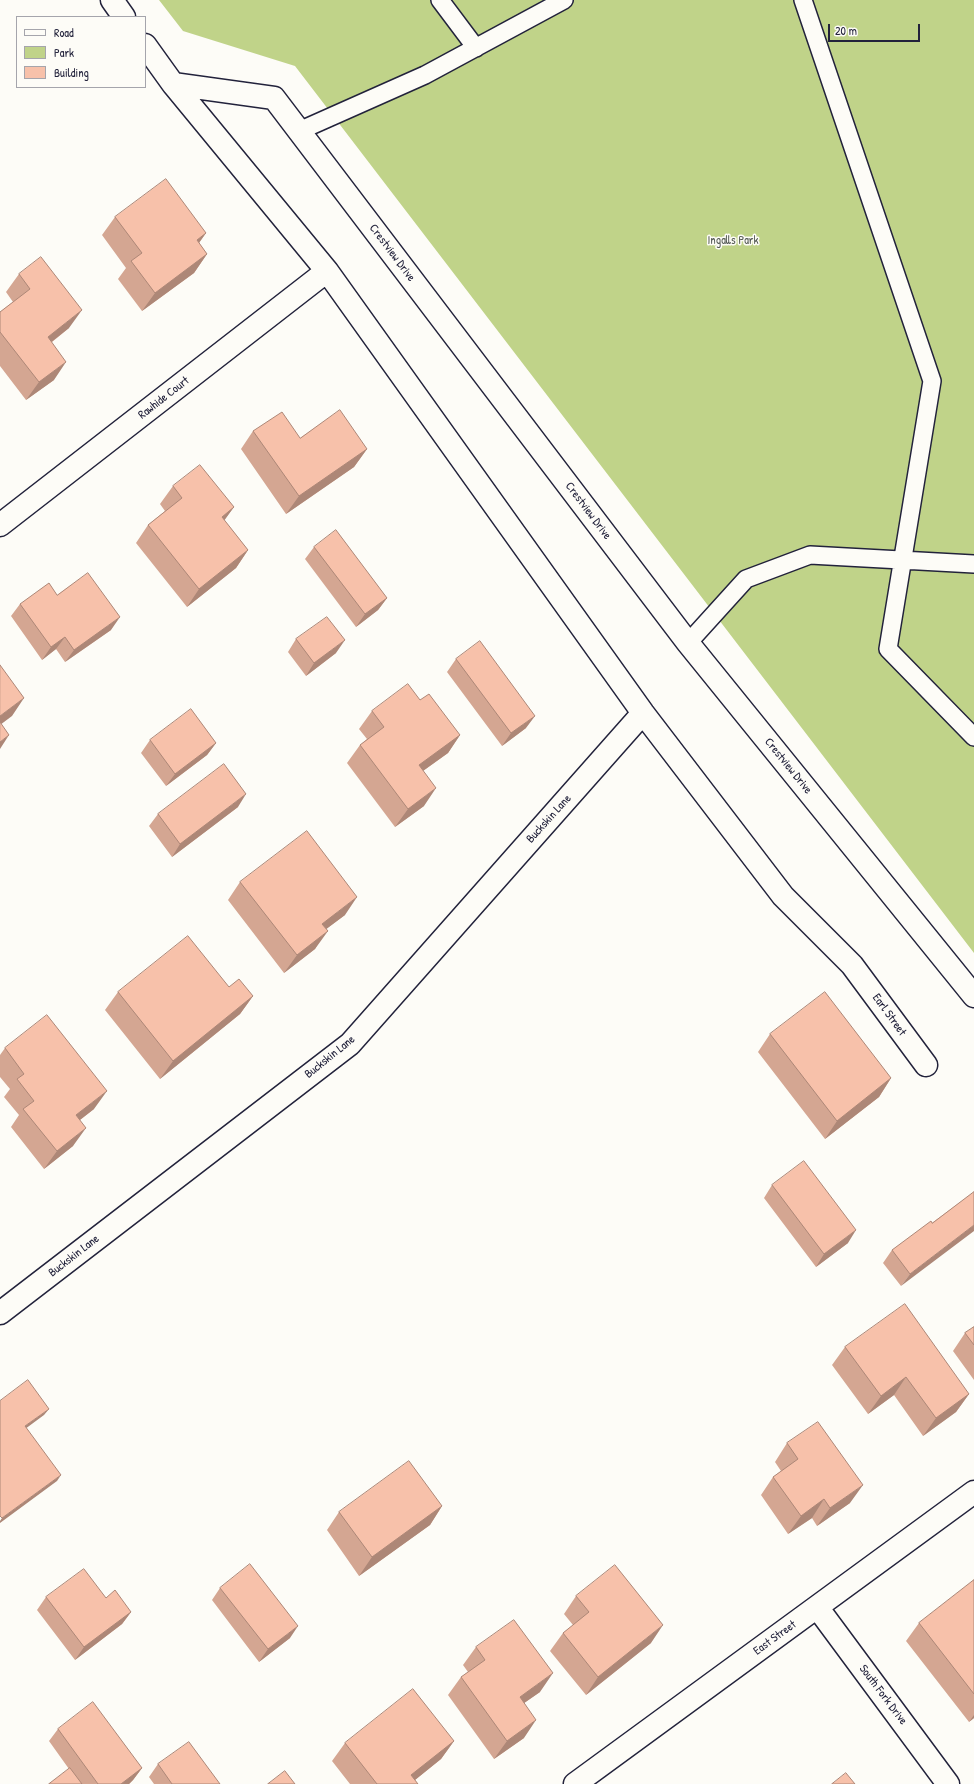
<!DOCTYPE html>
<html>
<head>
<meta charset="utf-8">
<style>
  body { margin:0 }
  #map { position:relative; width:974px; height:1784px; overflow:hidden; background:#fdfcf7; font-family:"Patrick Hand",sans-serif }
  canvas { display:block }
  .legend { position:absolute; left:16px; top:16px; width:130px; height:72px; box-sizing:border-box; background:#fdfcf7; border:1px solid #a5a5ac; margin:0; padding:5px 7px; list-style:none; font-size:12px; color:#22223b }
  .legend li { display:flex; align-items:center; gap:8px; height:20px }
  .legend b { width:20px; border:1px solid #a5a5ac }
  .scale { position:absolute; left:828px; top:24px; width:92px; height:18px; box-sizing:border-box; border:2px solid #22223b; border-top:0; padding-left:5px; font-size:12px; line-height:14px; white-space:nowrap; color:#22223b; -webkit-text-stroke:3px #fdfcf7; paint-order:stroke }
</style>
</head>
<body>
<div id="map">
<canvas width="974" height="1784"></canvas>
<ul class="legend">
<li><b style="height:5px;background:#fdfcf7"></b>Road</li>
<li><b style="height:11px;background:#c0d389"></b>Park</li>
<li><b style="height:11px;background:#f7c1aa"></b>Building</li>
</ul>
<div class="scale">20 m</div>
</div>
<script>
const ctx = document.querySelector('canvas').getContext('2d');
ctx.lineJoin = 'round';
function paint(path, color) {
  ctx.fillStyle = color;
  ctx.fill(path, 'evenodd');
}
function stroke(path, color, width, dash) {
  ctx.strokeStyle = color;
  ctx.lineWidth = width;
  ctx.lineCap = dash ? 'butt' : 'round';
  ctx.setLineDash(dash || []);
  ctx.stroke(path);
}
function drawText(font, color, halo, rows, align = 'center') {
  ctx.font = font + ' "Patrick Hand",sans-serif';
  ctx.lineWidth = 3;
  ctx.setLineDash([]);
  ctx.textBaseline = 'middle';
  ctx.strokeStyle = halo;
  ctx.fillStyle = color;
  for (const [text, x, y, turn = 0] of rows) {
    ctx.save();
    ctx.translate(x, y);
    ctx.rotate((+turn || 0) * Math.PI / 180);
    ctx.textAlign = isNaN(turn) ? turn : align;
    if (halo) ctx.strokeText(text, 0, 0);
    ctx.fillText(text, 0, 0);
    ctx.restore();
  }
}
paint(new Path2D(`
  M159 0H974V953L295 66 183 31Z`), '#c0d389');
const lane = new Path2D(`
  M440 0 476 48
  M803 0 932 381 888 649 974 737
  M299 131 425 75 564 0
  M688 643 746 579 810 555 974 564`);
const street = new Path2D(`
  M112 0 124 17
  M145 45 173 84 327 271 643 713 783 896 852 965 926 1065
  M173 84 274 98 688 643 974 996
  M0 525 327 271
  M0 1313 350 1044 643 713
  M817 1607 948 1784
  M575 1784 974 1492`);
stroke(lane, '#22223b', 20);
stroke(street, '#22223b', 25);
stroke(lane, '#fdfcf7', 17);
stroke(street, '#fdfcf7', 22);
paint(new Path2D(`
  M115 217 206 233 199 243 207 254 194 273 142 311 118 279 126 268 102 235Z
  M19 274 69 328 52 342 54 380 26 400 0 366V312L13 302 6 292Z
  M253 431 300 438 367 449 354 467 286 514 241 449Z
  M173 486 234 507 224 520 248 550 236 568 187 607 136 543 148 525 165 511 160 504Z
  M314 547 387 598 378 610 356 627 305 559Z
  M57 595 111 630 65 662 56 649 42 660 11 616 20 604Z
  M296 639 336 653 306 676 288 652Z
  M456 659 526 728 502 746 447 672Z
  M420 700 460 735 448 753 423 771 424 806 395 827 347 763 360 745 367 739 359 729 372 711Z
  M150 740 216 743 207 755 166 786 141 753Z
  M238 807 172 857 149 826 158 814Z
  M240 882 345 915 326 929 315 949 284 973 228 900Z
  M118 992 253 996 240 1014 160 1079 105 1010Z
  M770 1034 891 1078 879 1097 825 1139 758 1052Z
  M5 1048 94 1109 80 1120 73 1146 44 1169 11 1127 19 1115 4 1097 10 1089 0 1077V1055Z
  M772 1185 848 1243 816 1267 764 1198Z
  M974 1192 901 1286 883 1263 892 1250 932 1223Z
  M974 1327V1380L953 1351 965 1333Z
  M845 1347 969 1394 956 1412 923 1436 894 1395 868 1414 832 1365Z
  M787 1443 850 1503 817 1526 812 1518 788 1534 761 1495 773 1477 781 1471 775 1462Z
  M442 1506 430 1525 359 1576 327 1530 339 1512Z
  M974 1580V1718L969 1722 906 1641 919 1623Z
  M220 1588 290 1638 259 1662 212 1600Z
  M576 1596 651 1643 586 1695 550 1651 563 1633 573 1625 564 1614Z
  M46 1597 106 1598 131 1612 122 1624 75 1660 37 1610Z
  M476 1647 540 1692 524 1703V1738L494 1759 448 1695 461 1677 468 1672 463 1665Z
  M58 1729 142 1768 133 1780 129 1784H49L69 1769 49 1741Z
  M454 1741 441 1759 415 1780 418 1784H350L332 1761 345 1743Z
  M158 1764 220 1784H154L149 1777Z`), '#d4a692');
paint(new Path2D(`
  M206 233 193 251 197 240Z
  M207 254 194 273 142 311 155 293Z
  M82 310 69 328 35 355 48 337Z
  M66 362 54 380 26 400 39 382Z
  M367 449 354 467 286 514 299 496Z
  M234 507 221 525 222 517Z
  M248 550 236 568 187 607 199 589Z
  M387 598 378 610 356 627 365 614Z
  M120 617 111 630 65 662 74 650Z
  M65 637 56 649 42 660 51 647Z
  M345 640 336 653 306 676 314 663Z
  M24 698 12 716 0 725V716Z
  M535 716 526 728 502 746 511 733Z
  M9 735 0 749V742Z
  M460 735 448 753 406 783 419 765Z
  M216 743 207 755 166 786 175 774Z
  M436 788 424 806 395 827 408 809Z
  M246 794 238 807 172 857 180 844Z
  M357 897 345 915 309 942 322 924Z
  M328 931 315 949 284 973 297 955Z
  M253 996 240 1014 160 1079 173 1061Z
  M891 1078 879 1097 825 1139 837 1121Z
  M107 1091 94 1109 63 1133 76 1115Z
  M86 1128 73 1146 44 1169 57 1151Z
  M974 1225V1231L901 1286 910 1274Z
  M856 1230 848 1243 816 1267 824 1254Z
  M906 1377 894 1395 868 1414 881 1396Z
  M969 1394 956 1412 923 1436 936 1418Z
  M49 1409 44 1415 21 1432 25 1426Z
  M61 1475 57 1481 0 1523V1521L2 1518Z
  M863 1485 850 1503 817 1526 830 1508Z
  M824 1499 812 1518 788 1534 801 1516Z
  M442 1506 430 1525 359 1576 372 1557Z
  M131 1612 122 1624 75 1660 84 1647Z
  M663 1625 651 1643 586 1695 598 1677Z
  M298 1626 290 1638 259 1662 268 1649Z
  M553 1673 540 1692 507 1715 520 1697Z
  M974 1715V1718L969 1722Z
  M536 1720 524 1738 494 1759 507 1741Z
  M454 1741 441 1759 410 1784 411 1775Z
  M142 1768 133 1780 129 1784H121Z`), '#ad8777');
const building = new Path2D(`
  M166 179 206 233 197 240 207 254 155 293 131 261 142 253 115 217Z
  M41 257 82 310 48 337 66 362 39 382 0 332V312L30 289 19 274Z
  M340 410 367 449 299 496 253 431 282 412 300 438Z
  M200 465 234 507 222 517 248 550 199 589 148 525 182 498 173 486Z
  M336 530 387 598 365 614 314 547Z
  M88 573 120 617 74 650 65 637 51 647 20 604 49 583 57 595Z
  M327 617 345 640 314 663 296 639Z
  M480 641 535 716 511 733 456 659Z
  M0 665 24 698 0 716Z
  M408 684 420 700 429 694 460 735 419 765 436 788 408 809 360 745 384 727 372 711Z
  M191 709 216 743 175 774 150 740Z
  M0 722 9 735 0 742Z
  M224 764 246 794 180 844 158 814Z
  M307 831 357 897 322 924 328 931 297 955 240 882Z
  M188 936 229 987 239 979 253 996 173 1061 118 992Z
  M825 992 891 1078 837 1121 770 1034Z
  M47 1015 107 1091 76 1115 86 1128 57 1151 23 1109 34 1101 17 1079 24 1074 5 1048Z
  M804 1161 856 1230 824 1254 772 1185Z
  M974 1192V1225L910 1274 892 1250 931 1221 932 1223Z
  M905 1304 969 1394 936 1418 906 1377 881 1396 845 1347Z
  M974 1327V1345L965 1333Z
  M28 1380 49 1409 25 1426 61 1475 2 1518 0 1516V1401Z
  M818 1422 863 1485 830 1508 824 1499 801 1516 773 1477 798 1459 787 1443Z
  M409 1461 442 1506 372 1557 339 1512Z
  M250 1564 298 1626 268 1649 220 1588Z
  M615 1565 663 1625 598 1677 563 1633 589 1612 576 1596Z
  M84 1569 106 1598 115 1590 131 1612 84 1647 46 1597Z
  M974 1580V1694L919 1623Z
  M514 1620 553 1673 520 1697 536 1720 507 1741 461 1677 485 1660 476 1647Z
  M413 1689 454 1741 411 1775 418 1784H377L345 1743Z
  M93 1702 142 1768 121 1784H98L58 1729Z
  M189 1742 220 1784H172L158 1764Z
  M70 1768 82 1784H49Z
  M285 1771 295 1784H268Z
  M846 1773 855 1784H832Z`);
paint(building, '#f7c1aa');
stroke(building, '#ad8777', 1);
drawText('12px', '#515752', '#fdfcf7', [
  ["Ingalls Park",733,241]
]);
drawText('12px', '#22223b', '#fdfcf7', [
  ["Crestview Drive",392,253,53],
  ["Rawhide Court",164,398,-38],
  ["Crestview Drive",588,511,53],
  ["Crestview Drive",788,766,51],
  ["Buckskin Lane",549,819,-48],
  ["Earl Street",889,1015,54],
  ["Buckskin Lane",330,1057,-39],
  ["Buckskin Lane",74,1256,-38],
  ["East Street",775,1638,-36],
  ["South Fork Drive",883,1695,53]
]);
</script>
</body>
</html>
